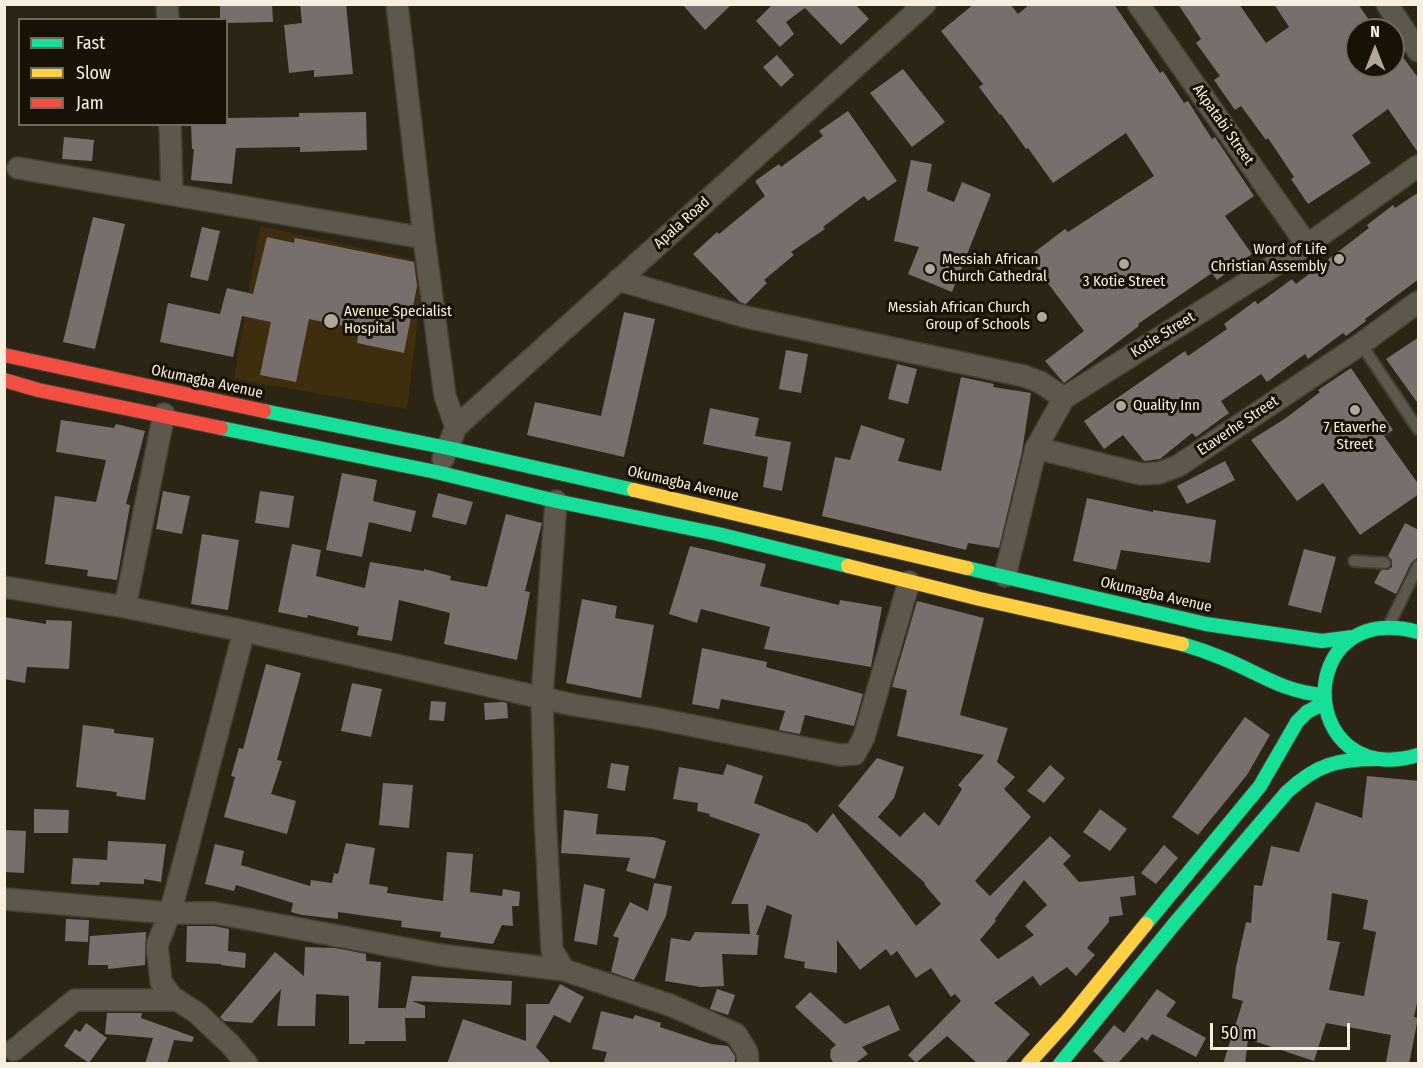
<!DOCTYPE html>
<html>
<head>
<meta charset="utf-8">
<style>
  body { margin:0 }
  #map { position:relative; width:1423px; height:1068px; overflow:hidden; background:#2c2415; font-family:"Fira Sans Condensed",sans-serif }
  canvas { display:block }
  .frame { position:absolute; inset:0; border:6px solid #f8eedf; pointer-events:none }
  .legend { position:absolute; left:18px; top:18px; width:210px; height:108px; box-sizing:border-box; background:#181106; border:2px solid #72695d; margin:0; padding:8px 10px; list-style:none; font-size:18px; color:#f8eedf }
  .legend li { display:flex; align-items:center; gap:12px; height:30px }
  .legend b { width:30px; border:2px solid #72695d }
  .north { position:absolute; left:1345px; top:18px; width:60px; height:60px; box-sizing:border-box; background:#181106; border:2px solid #72695d; border-radius:50%; rotate:0deg; font-size:16px; font-weight:700; line-height:24px; text-align:center; color:#f8eedf }
  .north::after { content:''; display:block; margin:auto; width:21px; height:27px; background:#b1a798; clip-path:polygon(50% 0,100% 100%,50% 72%,0 100%) }
  .scale { position:absolute; left:1210px; top:1023px; width:140px; height:27px; box-sizing:border-box; border:3px solid #f8eedf; border-top:0; padding-left:8px; font-size:18px; line-height:21px; white-space:nowrap; color:#f8eedf; -webkit-text-stroke:4px #181106; paint-order:stroke }
</style>
</head>
<body>
<div id="map">
<canvas width="1423" height="1068"></canvas>
<div class="frame"></div>
<ul class="legend">
<li><b style="height:8px;background:#16e098"></b>Fast</li>
<li><b style="height:8px;background:#ffcf43"></b>Slow</li>
<li><b style="height:8px;background:#f24e42"></b>Jam</li>
</ul>
<div class="north">N</div>
<div class="scale">50 m</div>
</div>
<script>
const ctx = document.querySelector('canvas').getContext('2d');
ctx.lineJoin = 'round';
function paint(path, color) {
  ctx.fillStyle = color;
  ctx.fill(path, 'evenodd');
}
function stroke(path, color, width, dash) {
  ctx.strokeStyle = color;
  ctx.lineWidth = width;
  ctx.lineCap = dash ? 'butt' : 'round';
  ctx.setLineDash(dash || []);
  ctx.stroke(path);
}
function drawText(font, color, halo, rows, align = 'center') {
  ctx.font = font + ' "Fira Sans Condensed",sans-serif';
  ctx.lineWidth = 6;
  ctx.setLineDash([]);
  ctx.textBaseline = 'middle';
  ctx.strokeStyle = halo;
  ctx.fillStyle = color;
  for (const [text, x, y, turn = 0] of rows) {
    ctx.save();
    ctx.translate(x, y);
    ctx.rotate((+turn || 0) * Math.PI / 180);
    ctx.textAlign = isNaN(turn) ? turn : align;
    if (halo) ctx.strokeText(text, 0, 0);
    ctx.fillText(text, 0, 0);
    ctx.restore();
  }
}
paint(new Path2D(`
  M260 226 425 262 407 409 234 379Z`), '#3e2e0d');
paint(new Path2D(`
  M220 4H272L273 22 226 23V20H220Z
  M300 4H346L353 74 314 77V70L289 73 284 25 302 23Z
  M682 4H732L705 30Z
  M773 4H855L869 19 841 45 805 8 786 22 794 34 780 47 756 21Z
  M974 4H1010L1018 14 1030 4H1114L1160 73 1163 71 1184 103 1188 101 1212 139 1215 137 1254 196 1225 216 1252 254 1217 280 1212 273 1138 324 1139 326 1064 383 1045 361 1084 331 1028 257 1065 229 1068 232 1154 176 1126 133 1053 183 1028 148 1026 149 1001 114 1000 115 979 87 983 84 941 31Z
  M1178 4H1239L1266 43 1289 27 1274 4H1358L1376 30H1357V66H1393V44L1419 79V154L1388 109 1352 135 1371 163 1308 204 1291 179 1294 177 1268 138 1266 140 1241 106 1235 110 1214 80 1220 76 1196 43 1201 39Z
  M777 55 794 75 781 87 763 67Z
  M903 69 945 122 912 147 870 93Z
  M848 111 897 181 868 201 864 196 823 227 825 229 791 252 794 255 764 280 767 283 746 304 740 302 693 254 717 232 719 234 765 196 755 181 779 164 781 167 823 136 819 131Z
  M366 112 367 150 300 152V147L236 148 232 184 191 180 194 149H192L191 124H226V118L299 117V113Z
  M64 137 94 140 92 161 62 159Z
  M911 160 932 164 927 191 954 202 962 182 991 194 952 292 908 274 919 247 894 241Z
  M1419 192V279L1365 319 1366 321 1346 336 1343 333 1308 359 1305 354 1267 382 1261 374 1221 401 1229 413 1196 437 1192 433 1160 459 1144 461 1123 435 1104 449 1084 421 1185 351 1188 356 1227 329 1224 324 1255 301 1258 304 1292 279 1296 284 1369 228 1367 225 1393 205 1395 208Z
  M93 217 125 224 95 349 63 342Z
  M202 227 220 231 208 281 190 277Z
  M267 237 294 243 295 238 414 262 417 286 404 353 357 343 359 329 309 319 296 382 260 375 271 322 242 316 233 357 160 342 168 303 220 314 227 288 253 294Z
  M624 312 655 319 624 457 527 435 535 402 601 416Z
  M1419 337V405L1386 359Z
  M786 350 808 354 801 393 779 389Z
  M897 364 917 369 908 404 888 399Z
  M1351 368 1393 430 1384 436 1419 485V494L1360 535 1323 483 1297 501 1251 440 1286 418 1320 392 1318 390Z
  M961 377 994 384 993 387 1031 393 1022 452 999 548 968 543 966 550 822 516 835 457 850 460 861 425 905 439 898 461 941 471Z
  M710 408 759 418 755 436 791 442 782 491 763 487 768 457 703 444Z
  M61 420 114 428 116 424 145 431 126 504 130 505 117 580 87 576 88 570 45 564 55 496 96 502 106 460 56 452Z
  M1225 461 1235 480 1187 504 1177 486Z
  M342 473 377 480 373 501 416 511 411 532 369 522 362 557 326 550Z
  M163 491 190 496 182 534 156 529Z
  M260 491 294 496 289 528 255 523Z
  M438 493 473 502 466 525 432 517Z
  M1087 498 1153 512V510L1216 520 1210 563 1121 550 1116 570 1073 561Z
  M506 514 542 523 525 591 530 592 517 660 444 644 450 613 399 600 392 641 357 635 359 627 308 615 307 618 278 612 292 544 321 550 316 576 365 588 370 562 424 571V569L451 576 450 580 487 587Z
  M1405 523 1419 530V556L1411 563 1396 594 1374 583 1381 570H1388L1392 567V560L1388 556Z
  M202 534 239 540 228 610 191 604Z
  M690 546 766 564 760 586 839 605 840 600 882 607 871 667 764 649 770 627 701 609 697 623 669 614Z
  M1304 549 1336 557 1321 613 1288 605Z
  M582 599 617 606 615 618 654 625 641 698 566 683Z
  M917 601 984 618 960 715 1007 728 1008 727 997 762 1015 777 1004 789 1031 817 975 881 990 896 1050 836 1071 856 1063 864 1079 882 1134 876 1136 895 1120 897 1123 915 1109 917V922L1087 948 1095 955 1076 976 1067 967 1040 986 1033 976 994 1003 1030 1034 1004 1064H978L947 1036 916 1063 908 1055 961 1001 955 994 951 997 931 968 916 978 897 951 891 956 886 949 860 970 837 940V973L804 968 805 962 784 958 792 915 767 905 756 935H759L757 955 722 954 724 986 701 987 665 981 671 938 690 941 695 932 750 934 748 904H731L760 834 709 816 710 814 697 811 698 803 673 799 679 767 723 775 727 764 763 776 754 803 807 824 817 833 833 813 916 926 941 904 924 884 925 883 838 806 877 758 904 767 894 798 878 817 900 837 924 812 939 826 962 789 958 785 984 755 897 736 907 690 892 687ZM1024 880 1047 905 1025 926 1034 935 998 959 980 940 996 921 995 919Z
  M4 617 46 624V620L72 621 69 669 27 667 25 683 4 679Z
  M702 648 767 662 766 667 863 694 854 726 805 715 800 734 779 730 785 711 721 699 719 709 692 704Z
  M266 664 301 673 277 760 282 761 271 794 296 801 287 834 224 817 235 777 231 776 239 748 243 749Z
  M352 683 382 689 371 737 341 731Z
  M431 701 446 702 444 721 429 720Z
  M503 702 507 703 508 718 485 720 484 703Z
  M1245 717 1270 735 1247 775 1198 835 1172 817Z
  M83 725 114 729V733L154 738 145 800 116 796 117 792 76 787Z
  M611 763 629 766 625 791 607 788Z
  M1050 765 1065 778 1044 803 1027 791Z
  M1367 776 1419 781V994L1414 1017 1418 1018 1409 1064 1386 1062 1391 1035 1326 1023 1314 1061 1248 1039 1245 1064H1223L1243 1001 1232 998 1236 967 1246 922 1251 923 1254 885 1262 886 1271 846 1299 852 1316 802 1362 818ZM1332 893 1368 900 1363 929 1376 932 1364 996 1329 990 1340 942 1327 940Z
  M383 783 413 785 409 828 379 825Z
  M34 809 69 810 68 833H34Z
  M1100 809 1127 829 1110 851 1083 832Z
  M564 810 598 814 596 834 653 837 666 841 655 879 626 871 630 858 561 853Z
  M4 830 26 831 24 873 4 872Z
  M108 841 166 844 161 882 144 879V884L100 882 99 885 71 884 73 858 107 860Z
  M346 843 375 848 369 884 388 887 387 893 443 901 447 852 473 854 470 892 502 896 503 889 520 892 519 906H512L513 926 502 925 493 944 440 937 441 932 401 927 402 921 338 912V919L302 915 291 912 293 903 236 885 234 891 205 884 215 844 244 851 241 865 310 886 311 880 332 883 334 873 338 874Z
  M1164 845 1178 858 1156 884 1141 873Z
  M654 883 672 886 666 916 634 980 611 972 619 938 613 936 630 902 648 911Z
  M584 884 605 889 597 945 574 941Z
  M66 919 89 920 88 942 65 941Z
  M187 926H214L229 929 228 951 246 953 245 968 221 965V964L186 962Z
  M146 932 145 965 108 969V965H88L90 936Z
  M305 947 335 948 366 954V961L381 962 378 1008H405V1011L412 976 512 981 511 1005 412 1001 425 1006V1018H405L406 1041H365V1044H349V996L316 994 315 1026H277L281 989 252 1023 224 1021 220 1017 275 952 304 976Z
  M560 984 584 997 570 1023 554 1015 536 1047 552 1064H447L463 1019 526 1041V1004H549Z
  M717 989 735 995 728 1015 710 1009Z
  M1157 989 1176 1002 1166 1016 1206 1038 1196 1057 1152 1034 1147 1041 1142 1037 1117 1064H1107L1093 1051 1114 1025 1124 1033Z
  M810 992 845 1024 889 1005 900 1030 862 1047 868 1054 854 1064H834L830 1057 831 1049 836 1045 795 1007Z
  M601 1011 633 1019 635 1015 661 1023 660 1027 711 1044 728 1046 735 1056V1064H603L607 1052 592 1049Z
  M107 1013H142L141 1018 194 1037 192 1042 174 1040 167 1064H145L153 1038 105 1034Z
  M86 1023 107 1038 89 1063 64 1046 75 1029 80 1032Z`), '#786e6c');
const lane = new Path2D(`
  M1361 344 1418 429
  M1354 561 1385 563
  M1390 623 1418 566`);
const street = new Path2D(`
  M167 4 168 20
  M397 4 424 238 445 396 456 427
  M1138 4 1307 245
  M1387 4 1418 51
  M170 124 172 194
  M18 168 424 238
  M618 280 746 317 1024 376 1040 382 1064 398
  M1036 448 1141 474 1159 473 1178 466 1361 344 1418 302
  M443 459 456 427 925 4
  M556 501 542 697 545 814 552 950 564 970
  M1005 576 1036 448 1064 398 1307 245 1418 166
  M4 587 125 607 244 631 574 705 654 718 840 755 855 754 864 737 909 582
  M125 607 164 414
  M244 631 182 869 170 913 157 945 161 982 172 997 197 1013 230 1044 247 1064
  M4 899 170 913H215L440 955 564 970 670 1005 736 1034 747 1052 748 1064
  M14 1050 75 1000H177`);
const fast = new Path2D(`
  M264 411 448 448 634 490
  M221 428 436 472 556 501 718 534 848 566
  M967 568 1206 624 1322 641 1353 637
  M1418 632C1291 598 1296 791 1418 755
  M1182 644C1196 648 1210 653 1222 658 1260 673 1280 691 1323 695
  M1146 924 1260 786 1297 722 1307 712 1324 703
  M1060 1064 1175 923 1287 792C1317 764 1338 759 1378 759`);
const slow = new Path2D(`
  M634 490 967 568
  M848 566 980 599 1182 644
  M1028 1064 1067 1021 1146 924`);
const jam = new Path2D(`
  M4 355 264 411
  M4 380 38 390 221 428`);
stroke(lane, '#463f34', 14);
stroke(street, '#463f34', 24);
stroke(fast, '#463f34', 16);
stroke(slow, '#463f34', 16);
stroke(jam, '#463f34', 16);
stroke(lane, '#5d574c', 10);
stroke(street, '#5d574c', 21);
stroke(fast, '#16e098', 14);
stroke(slow, '#ffcf43', 14);
stroke(jam, '#f24e42', 14);
for (const [x, y, r, color] of [
  [1339,259,6,"#b1a798"],
  [1124,264,6,"#b1a798"],
  [930,269,6,"#b1a798"],
  [1042,317,6,"#b1a798"],
  [331,321,8,"#b1a798"],
  [1121,406,6,"#b1a798"],
  [1355,410,6,"#b1a798"]
]) {
  const dot = new Path2D();
  dot.arc(x, y, r, 0, 2 * Math.PI);
  ctx.fillStyle = color;
  ctx.fill(dot);
  stroke(dot, '#181106', 2);
}
drawText('15px', '#f8eedf', '#181106', [
  ["Akpatabi Street",1223,125,55],
  ["Apala Road",682,223,-42],
  ["Kotie Street",1163,335,-32],
  ["Okumagba Avenue",207,382,12],
  ["Etaverhe Street",1238,426,-34],
  ["Okumagba Avenue",683,484,13],
  ["Okumagba Avenue",1156,595,13]
]);
drawText('15px', '#f8eedf', '#181106', [
  ["Word of Life",1327,250,"right"],
  ["Christian Assembly",1327,267,"right"],
  ["Messiah African",942,260],
  ["Church Cathedral",942,277],
  ["3 Kotie Street",1124,282,"center"],
  ["Messiah African Church",1030,308,"right"],
  ["Group of Schools",1030,325,"right"],
  ["Avenue Specialist",344,312],
  ["Hospital",344,329],
  ["Quality Inn",1133,406],
  ["7 Etaverhe",1355,428,"center"],
  ["Street",1355,445,"center"]
], 'left');
</script>
</body>
</html>
